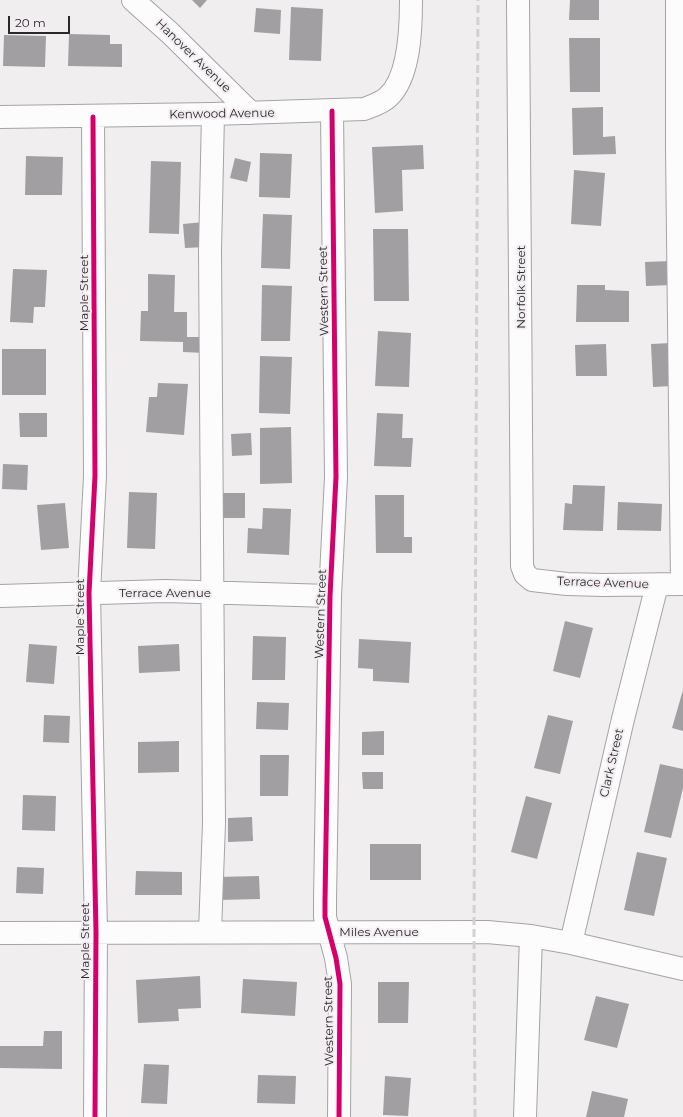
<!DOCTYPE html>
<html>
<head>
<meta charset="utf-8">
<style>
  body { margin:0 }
  #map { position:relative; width:683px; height:1117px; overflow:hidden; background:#f1eef0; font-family:Montserrat,sans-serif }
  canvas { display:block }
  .scale { position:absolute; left:8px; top:16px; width:62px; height:18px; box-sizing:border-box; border:2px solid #2a282a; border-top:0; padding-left:5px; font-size:12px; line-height:14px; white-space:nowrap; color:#2a282a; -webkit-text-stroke:3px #f2edf1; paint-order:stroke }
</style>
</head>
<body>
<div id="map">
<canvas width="683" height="1117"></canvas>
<div class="scale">20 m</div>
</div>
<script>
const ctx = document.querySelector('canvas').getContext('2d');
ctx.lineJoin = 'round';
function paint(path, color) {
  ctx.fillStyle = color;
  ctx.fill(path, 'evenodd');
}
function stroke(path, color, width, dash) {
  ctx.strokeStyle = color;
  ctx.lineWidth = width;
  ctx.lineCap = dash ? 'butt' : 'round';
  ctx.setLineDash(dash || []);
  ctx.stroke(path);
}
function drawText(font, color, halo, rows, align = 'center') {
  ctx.font = font + ' Montserrat,sans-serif';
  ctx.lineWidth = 4;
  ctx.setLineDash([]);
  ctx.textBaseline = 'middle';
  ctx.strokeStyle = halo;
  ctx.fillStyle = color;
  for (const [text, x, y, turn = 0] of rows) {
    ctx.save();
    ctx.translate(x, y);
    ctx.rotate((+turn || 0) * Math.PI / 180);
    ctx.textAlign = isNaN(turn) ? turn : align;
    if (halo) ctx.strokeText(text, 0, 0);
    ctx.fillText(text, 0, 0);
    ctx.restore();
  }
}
paint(new Path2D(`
  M192 0H207L200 8Z
  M570 0H599V20H569Z
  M291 7 323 9 321 61 289 60Z
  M256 8 281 10 280 34 254 32Z
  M69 34 110 35V44H122V67L68 66Z
  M4 35 46 36 45 67 3 66Z
  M569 38H600V92H570Z
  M603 107V137L615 136 616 154 573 155 572 108Z
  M423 145 424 169 402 170 403 211 375 213 372 147Z
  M260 153 292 154 290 198 259 197Z
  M26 156 63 157 62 195H25Z
  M235 158 251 162 247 182 230 178Z
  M151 161 181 162 179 234 149 233Z
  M574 170 605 173 601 226 571 224Z
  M263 214 292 215 290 269 261 268Z
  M204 222 206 247 185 248 183 224Z
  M373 229H408L409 301H374Z
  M671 261V285L646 286 645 262Z
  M13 269 47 270 45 307H34L33 323 10 322Z
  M148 274 175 275 174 312H187V337H205V353L183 352V342L140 341 141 311H148Z
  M262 285 292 286 290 341H261Z
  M577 285H605V290L629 291V322H576Z
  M378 331 411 333 409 387 375 386Z
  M671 343 672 386 653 387 651 344Z
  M606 344 607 376H576L575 345Z
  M2 349H46V395H2Z
  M260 356 292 357 290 414 259 413Z
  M158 383 188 384 184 435 146 432 149 397H157Z
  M19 413H47V437H20Z
  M377 413 403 414 402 438H413L411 467 374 466Z
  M291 427 292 483 260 484V428Z
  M251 433 252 455 232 456 231 434Z
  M3 464 28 465 27 490 2 489Z
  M573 485 605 486 603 531 563 530 565 503 572 504Z
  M129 492 157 493 155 549 127 548Z
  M221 493H245V518H221Z
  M375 495H404V537H412V553H376Z
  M618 502 662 504 661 531 617 530Z
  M65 503 69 548 41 550 37 505Z
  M263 508 291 509 289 555 247 553 248 528 262 529Z
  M565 621 593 628 580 678 553 671Z
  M253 636 286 637 285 680H252Z
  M359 639 411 642 409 683 373 681V669L358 668Z
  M29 644 57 646 54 684 26 682Z
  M179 644 180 671 139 673 138 646Z
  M683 690V731L672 728Z
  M257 702 289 703 288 730 256 729Z
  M44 715 70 716 69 743 43 742Z
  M548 715 573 721 560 774 534 768Z
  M384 731V755H362V732Z
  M179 741V772L138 773V742Z
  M260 755H289L288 796H260Z
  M660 764 683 769V788L671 838 644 832Z
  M362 772H383V789H363Z
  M23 795 56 796 55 831 22 830Z
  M526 796 552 803 537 859 511 852Z
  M252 817 253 841 228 842V818Z
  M370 844H421V880H370Z
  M637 852 667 858 654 916 624 910Z
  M17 867 44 868 43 894 16 893Z
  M136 871 182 872V895H135Z
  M259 876 260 899 218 900 217 877Z
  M200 976 201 1008 178 1009 179 1021 138 1023 136 980Z
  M243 979 297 982 295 1016 241 1013Z
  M378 982H409L408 1023H378Z
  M596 996 629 1004 617 1048 584 1040Z
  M44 1031H62V1069L0 1068V1046H43Z
  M144 1064 169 1065 167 1104 141 1103Z
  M258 1075 296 1076 295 1104 257 1103Z
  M385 1076 411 1078 408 1116 383 1115Z
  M592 1091 628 1099 624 1117H586Z`), '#a19fa1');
const minor = new Path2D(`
  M133 0 170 33 251 113
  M518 0 522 566 525 574 532 580 567 584 604 585 683 584
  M677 0V148L682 584
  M332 111 336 477 330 596 325 901V917L336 958 340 984 339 1117
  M0 117 213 114 364 109C372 106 382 103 388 97 410 77 411 28 411 0
  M93 117 95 476 89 593 96 932 95 1117
  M0 596 165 591 330 596
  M210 932 214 823 210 251 213 114
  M0 933 487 932 531 936 571 943 683 969
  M571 943 623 719 657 585
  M525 1117 531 936`);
stroke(minor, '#a5a3a5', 24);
stroke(minor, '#fdfcfd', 22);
stroke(new Path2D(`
  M475 1117 474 932 478 0`), '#d2d0d1', 3, [8, 4]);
stroke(new Path2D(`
  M332 111 336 477 330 596 325 901V917L336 958 340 984 339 1117
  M93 117 95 476 89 593 96 932 95 1117`), '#d6006c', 5);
drawText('12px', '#2a282a', '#f2edf1', [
  ["Hanover Avenue",193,56,44],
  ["Kenwood Avenue",222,114,-1],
  ["Norfolk Street",521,287,-90],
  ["Western Street",324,291,-91],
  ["Maple Street",84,293,-90],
  ["Terrace Avenue",603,583,2],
  ["Terrace Avenue",165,593],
  ["Western Street",321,614,-88],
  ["Maple Street",80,617,-90],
  ["Clark Street",612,763,-77],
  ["Miles Avenue",379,932],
  ["Maple Street",85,941,-90],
  ["Western Street",329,1021,-91]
]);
</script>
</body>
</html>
